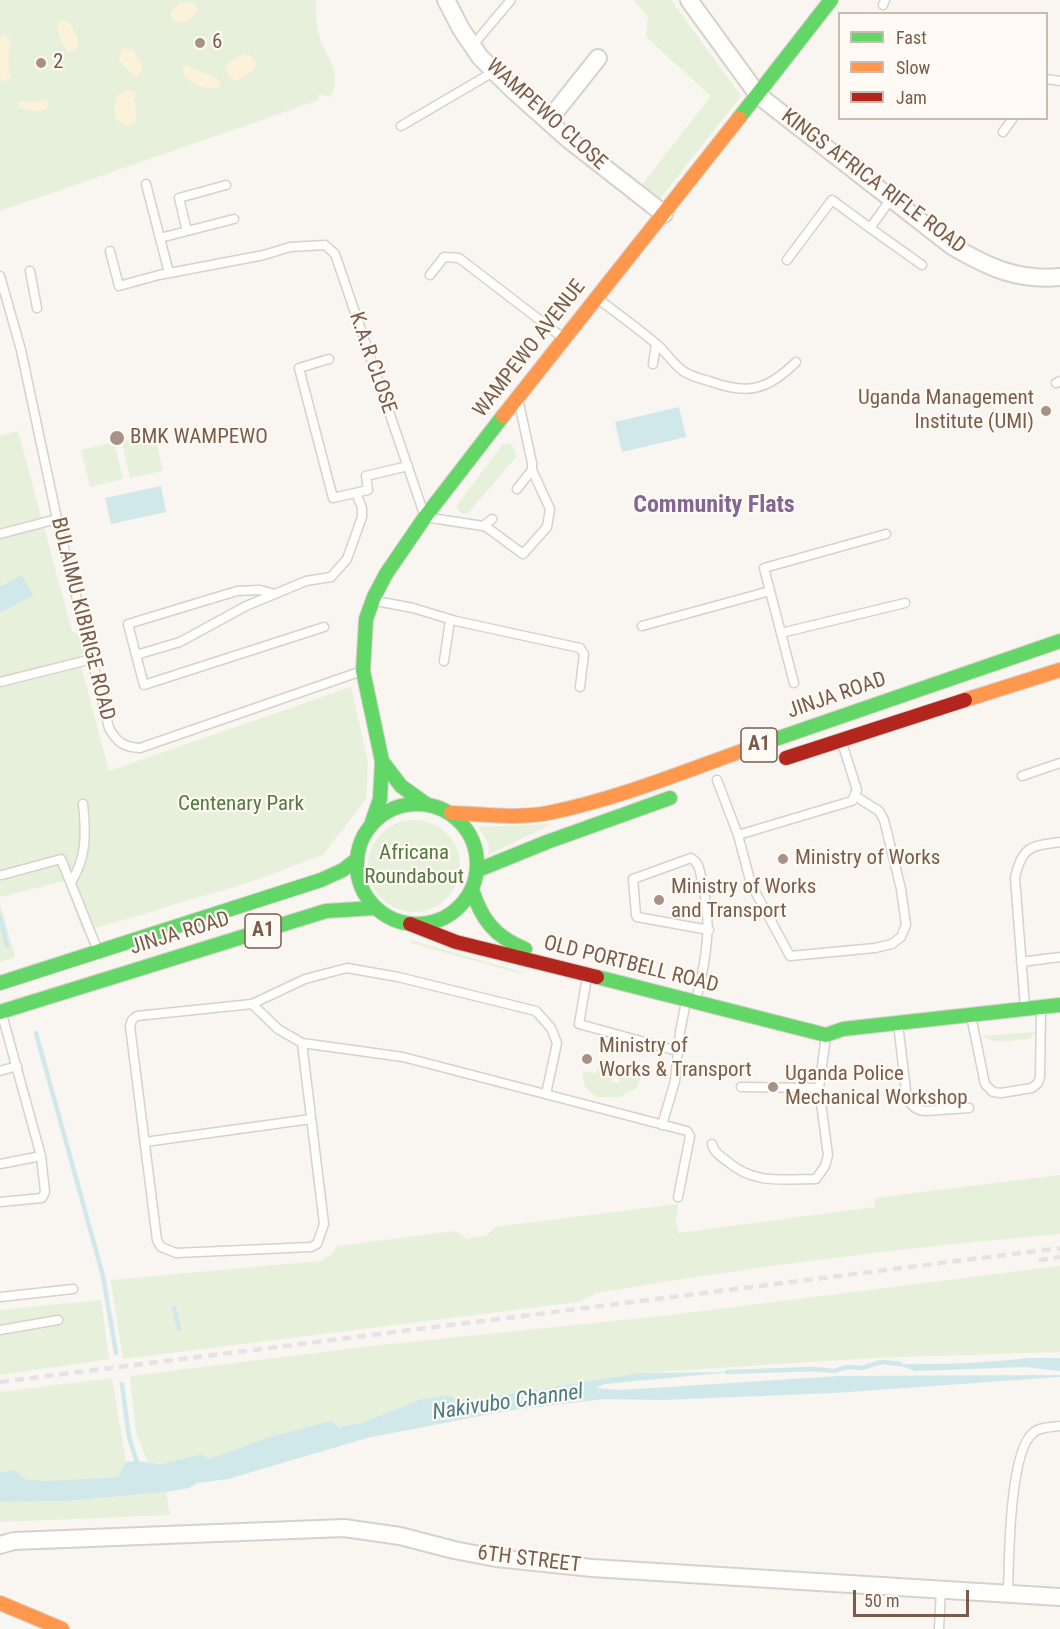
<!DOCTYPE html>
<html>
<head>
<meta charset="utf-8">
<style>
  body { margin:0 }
  #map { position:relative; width:1060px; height:1629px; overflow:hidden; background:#f9f5f0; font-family:"Roboto Condensed",sans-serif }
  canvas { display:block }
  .legend { position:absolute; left:838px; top:12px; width:210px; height:108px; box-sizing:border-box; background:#fffaf3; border:2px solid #cabbb1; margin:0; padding:8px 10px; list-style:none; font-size:18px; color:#7a5c4d }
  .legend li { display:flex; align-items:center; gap:12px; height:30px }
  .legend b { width:30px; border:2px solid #cabbb1 }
  .scale { position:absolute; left:853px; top:1590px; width:116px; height:27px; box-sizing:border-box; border:3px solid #7a5c4d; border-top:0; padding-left:8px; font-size:18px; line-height:21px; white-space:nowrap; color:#7a5c4d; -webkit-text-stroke:4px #fffaf3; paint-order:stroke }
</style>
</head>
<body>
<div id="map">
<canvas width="1060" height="1629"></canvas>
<ul class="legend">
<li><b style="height:8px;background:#63d668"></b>Fast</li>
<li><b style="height:8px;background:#ff974d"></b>Slow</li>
<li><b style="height:8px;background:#b3261e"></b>Jam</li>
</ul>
<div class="scale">50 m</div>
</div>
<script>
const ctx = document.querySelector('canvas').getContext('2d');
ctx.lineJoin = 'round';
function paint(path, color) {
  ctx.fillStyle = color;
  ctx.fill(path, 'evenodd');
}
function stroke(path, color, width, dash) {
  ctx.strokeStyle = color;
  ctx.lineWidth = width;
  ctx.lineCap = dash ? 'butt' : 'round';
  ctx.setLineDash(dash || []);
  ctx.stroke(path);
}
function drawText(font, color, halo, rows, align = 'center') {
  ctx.font = font + ' "Roboto Condensed",sans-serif';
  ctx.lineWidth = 4.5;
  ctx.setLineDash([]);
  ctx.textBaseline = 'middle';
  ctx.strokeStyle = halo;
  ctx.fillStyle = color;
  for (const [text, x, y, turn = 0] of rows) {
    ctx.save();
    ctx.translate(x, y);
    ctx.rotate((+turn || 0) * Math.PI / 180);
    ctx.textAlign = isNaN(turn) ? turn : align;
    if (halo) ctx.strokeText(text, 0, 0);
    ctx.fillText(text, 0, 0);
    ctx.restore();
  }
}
paint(new Path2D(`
  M0 0H316C316 12 316 27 320 38 328 62 342 69 331 97L318 94 319 100 0 211Z
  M633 0H671L741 96 659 200 641 186 711 96 646 37 648 16Z
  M18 431 72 631 78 634 84 651 79 658 109 771 351 687 368 762 366 799 323 855 253 881 83 932 64 881 0 897V436Z
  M155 433 163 471 130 478 122 441Z
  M114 442 123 479 90 487 81 450Z
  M509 443 515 450 516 457 469 512 463 514 457 509V505L502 445Z
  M368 866a46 46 0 1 1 92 0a46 46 0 1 1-92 0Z
  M552 824 488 855 489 846 479 827Z
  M0 903 15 957 0 962Z
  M411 940 522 972 521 974 411 943Z
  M1035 1032 1029 1039C1013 1040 995 1045 982 1036Z
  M598 1066 614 1070 611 1081 619 1083 622 1070 641 1074 637 1088 620 1097H596L585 1087 582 1071 596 1074Z
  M1060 1175V1234C904 1247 750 1267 596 1293L578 1302 123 1359 111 1280 321 1261 332 1254 337 1246 455 1231 467 1239 487 1235 495 1227 678 1204 676 1221 679 1233 875 1207V1198Z
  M1060 1266V1352L872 1358 640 1373 466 1401 447 1395 421 1399 364 1422 266 1438 209 1459 201 1454 161 1464 148 1462 136 1433 130 1376 381 1345 671 1315Z
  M101 1300 109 1359 0 1375V1310Z
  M112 1378 126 1462 118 1477 43 1481 25 1479 14 1470 0 1472V1392Z
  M166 1492 170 1515 0 1522V1502L67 1501Z`), '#e7f0db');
paint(new Path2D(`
  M180 2 194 3 198 9C192 19 187 22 176 23L171 19V12Z
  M61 20 70 23 78 39 77 49 69 53C62 48 57 32 57 24Z
  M3 35 7 36 10 40 8 59 11 78 6 82 0 78V38Z
  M123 48 133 50 141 63 142 72 136 77 124 67 118 57Z
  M244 54H249L255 61V67L243 78 235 81 228 75 225 69 228 63Z
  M186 65 217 78 220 81 219 87C206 91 187 83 182 70Z
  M127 90 134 91 136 95 134 100 136 108 135 122 128 126 116 120 114 108 117 95Z
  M44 99 48 101 49 106C42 114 29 111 19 108L18 103 20 101 34 102Z`), '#fbf2d9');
paint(new Path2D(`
  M679 407 686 437 622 452 615 422Z
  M161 486 166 512 111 524 105 498Z
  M22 575 33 595 0 613V587Z
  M1029 1358H1060V1371L1025 1367 915 1371 896 1364C941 1365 984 1363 1029 1358Z
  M732 1372 605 1384 595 1388 621 1390 840 1376 1060 1375V1377L834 1393 662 1400 604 1399 506 1411 367 1438 228 1479 198 1483 189 1488 166 1492 67 1501 0 1502V1472L14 1470 25 1479 43 1481 118 1477 126 1462 136 1461 161 1464 201 1454 209 1459 266 1438 331 1421 339 1427 364 1422 421 1399 447 1395 466 1401 640 1373Z`), '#d0e8ea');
stroke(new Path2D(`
  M0 916 7 946
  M36 1033 103 1276 116 1353
  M174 1308 179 1329
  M727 1372 814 1369 834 1371 847 1367 862 1368 881 1362 900 1364
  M122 1384 129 1437 138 1466`), '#d0e8ea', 4.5);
const lane = new Path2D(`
  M883 5 885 0
  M473 45 511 0
  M1046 79 1060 81
  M401 126 495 71
  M1003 132 1013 118
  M146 184 169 273
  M870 228 922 265
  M187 231 179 198 226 185
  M160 238 234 219
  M110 251 119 286 159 275 264 255 290 247 325 245 335 254 425 517 483 526 492 519
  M787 260 832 200 870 228 891 199
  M30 271 37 308
  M430 275 444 257 459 258 562 337
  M0 276 21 350 57 519 109 728C117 742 123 747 140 748L362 671
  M598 299C617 313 636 327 654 342 665 350 672 363 683 371 690 376 701 379 709 381 747 395 767 391 796 362
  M329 359 299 368 333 498 368 490 366 476 408 466
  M653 364 656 344
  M1056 383 1060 381
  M517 489 532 470V463L519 403
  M485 526 523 554 547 527 550 509 532 470
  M0 534 57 519
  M275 594 260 590 237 591 128 624 136 655 180 642 246 606 306 581 331 577 347 559 362 517V508L356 493
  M376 601 413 608 456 621 580 648 584 654 580 687
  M642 626 770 591
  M781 633 905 603
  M136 655 144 685 324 627
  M444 661 450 620
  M0 682 92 659
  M794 683 764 568 886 534
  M1022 776 1060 763
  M717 780 738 835 751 884 790 956 875 948 892 944 901 937 906 925 901 889 884 820 879 811 855 796
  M738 835 852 801 857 790 843 746
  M2 875 61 859 96 946
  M71 882C87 858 86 832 83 804
  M1021 962 1060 957
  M587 977 579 1024 677 1051
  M698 992C707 955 712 920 702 882 700 873 700 863 691 858L633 879 636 915 637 917 709 930
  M252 1004 278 1029 302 1043 403 1057 687 1131 690 1136 678 1197
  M1025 1007 1015 878C1022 846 1031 846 1060 842
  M971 1016 985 1084 993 1092 1001 1093 1032 1088 1038 1083 1040 1077 1041 1009
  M898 1024 907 1099C912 1106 916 1110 925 1111L969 1108
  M302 1043 324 1224 317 1244 311 1247 176 1253 161 1247 157 1240 130 1026 132 1020 137 1016 252 1004 305 979 347 968 398 977 536 1011 551 1028 557 1043 546 1094
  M0 1071 17 1066
  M741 1087 819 1088 826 1036
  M662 1125 675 1081 680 1032 686 1001
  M145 1142 311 1119
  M712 1144C714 1152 720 1156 727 1161 754 1185 783 1179 816 1179L825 1166 828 1155 819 1088
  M0 1164 41 1156 3 1018
  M0 1202 42 1198 45 1192 41 1156
  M0 1297 73 1289
  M0 1330 58 1320
  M1008 1593C1009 1561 1009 1452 1033 1433 1039 1427 1052 1427 1060 1426
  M939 1629 941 1589`);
const street = new Path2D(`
  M446 0 461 29 480 57 512 89 568 139 664 214
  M689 0 758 95 952 246C988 267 1017 281 1060 277
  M548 121 598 58
  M0 1545 14 1541 344 1528 400 1536 454 1550 496 1558 592 1568 1060 1597`);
const fast = new Path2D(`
  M739 118 831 0
  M767 742 1060 641
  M382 761 401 786 426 804
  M357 864a60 60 0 1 1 120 0a60 60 0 1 1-120 0Z
  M372 822 380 799 382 761 363 671 366 619 374 597 386 574 425 517 503 416
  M478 870 547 842 670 798
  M472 889C481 919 495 937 525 949
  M597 977 826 1035 843 1029 1060 1005
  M0 983 321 880 343 870 356 860
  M0 1012 326 911 375 908`);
const slow = new Path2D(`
  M503 416 739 118
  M965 700 1060 670
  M451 813C483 814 516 819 548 813 623 798 695 767 767 742
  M0 1603 62 1629`);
const jam = new Path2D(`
  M786 758 965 700
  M410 924 456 942 597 977`);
stroke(lane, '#d7d1cb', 11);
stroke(street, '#d7d1cb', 20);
stroke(fast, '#d9d2cb', 16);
stroke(slow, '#d9d2cb', 16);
stroke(jam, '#d9d2cb', 16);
stroke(lane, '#fefefd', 8);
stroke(street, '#fefefd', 16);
stroke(fast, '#63d668', 14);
stroke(slow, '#ff974d', 14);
stroke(jam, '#b3261e', 14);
stroke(new Path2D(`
  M1039 1260 1060 1257
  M0 1382 1060 1248`), '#e6e3e7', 4.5, [9, 6]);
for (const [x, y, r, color] of [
  [200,43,6,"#a69286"],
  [41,63,6,"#a69286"],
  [1046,411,6,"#a69286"],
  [117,438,8,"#a69286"],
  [783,859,6,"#a69286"],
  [659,900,6,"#a69286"],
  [587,1059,6,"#a69286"],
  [773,1087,6,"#a69286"]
]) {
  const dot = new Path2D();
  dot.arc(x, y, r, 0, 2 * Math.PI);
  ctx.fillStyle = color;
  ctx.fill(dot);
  stroke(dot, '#fffaf3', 2);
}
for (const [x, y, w] of [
  [759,745,36],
  [263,931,36]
]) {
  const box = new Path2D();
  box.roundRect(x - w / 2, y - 17, w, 34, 4.5);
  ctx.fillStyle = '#fffaf3';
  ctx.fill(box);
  stroke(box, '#7a5c4d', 1.5);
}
drawText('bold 20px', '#7a5c4d', null, [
  ["A1",759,745],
  ["A1",263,931]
]);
drawText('21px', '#7a5c4d', '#fffaf3', [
  ["6",212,43],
  ["2",53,63],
  ["Uganda Management",1034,399,"right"],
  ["Institute (UMI)",1034,423,"right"],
  ["BMK WAMPEWO",130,438],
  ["Ministry of Works",795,859],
  ["Ministry of Works",671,888],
  ["and Transport",671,912],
  ["Ministry of",599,1047],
  ["Works & Transport",599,1071],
  ["Uganda Police",785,1075],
  ["Mechanical Workshop",785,1099]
], 'left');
drawText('21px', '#7a5c4d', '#fffaf3', [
  ["WAMPEWO CLOSE",546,115,42],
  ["KINGS AFRICA RIFLE ROAD",873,182,37],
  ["WAMPEWO AVENUE",530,349,-52],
  ["K.A.R CLOSE",372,363,71],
  ["BULAIMU KIBIRIGE ROAD",82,619,76],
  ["JINJA ROAD",837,696,-19],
  ["JINJA ROAD",180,934,-17],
  ["OLD PORTBELL ROAD",631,965,14],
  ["6TH STREET",529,1560,7]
]);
drawText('21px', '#537a41', '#fffaf3', [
  ["Centenary Park",241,805],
  ["Africana",414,854],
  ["Roundabout",414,878]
]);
drawText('italic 22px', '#437c86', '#fffaf3', [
  ["Nakivubo Channel",508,1403,-8]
]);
drawText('bold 24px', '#846695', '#fffaf3', [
  ["Community Flats",714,506]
]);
</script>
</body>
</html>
